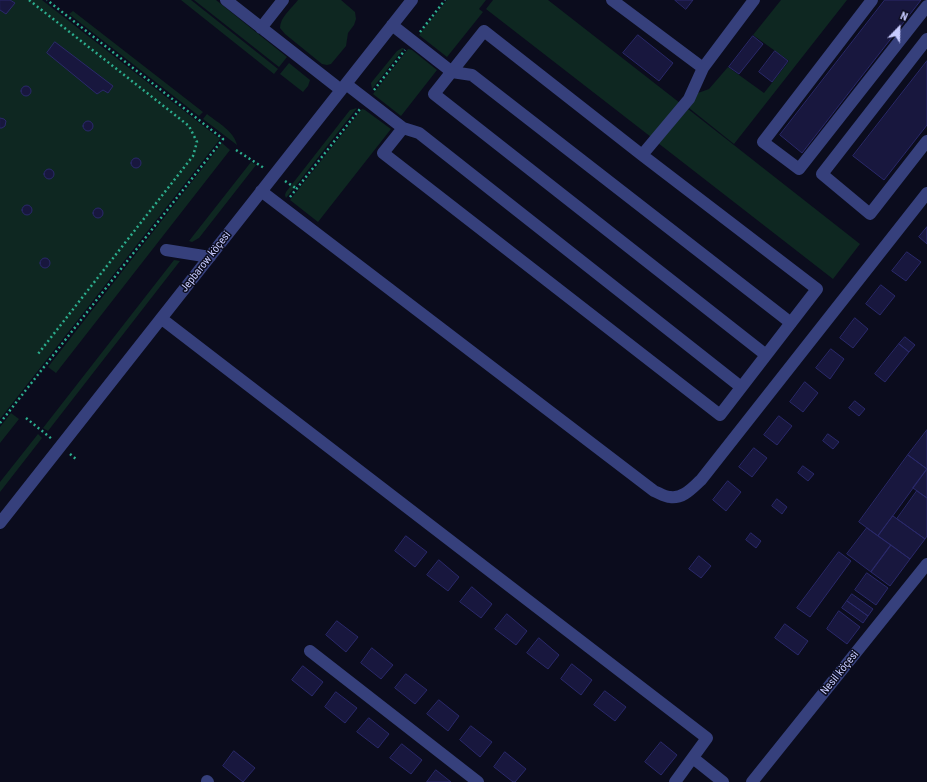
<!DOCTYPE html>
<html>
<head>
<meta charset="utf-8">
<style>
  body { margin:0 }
  #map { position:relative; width:927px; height:782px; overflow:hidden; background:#0b0c1d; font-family:"Roboto Condensed",sans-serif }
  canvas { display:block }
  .north { position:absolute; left:879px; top:8px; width:40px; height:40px; -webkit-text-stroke:3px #0b0c1d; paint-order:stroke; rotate:23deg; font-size:11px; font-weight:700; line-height:16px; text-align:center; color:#c7cbff }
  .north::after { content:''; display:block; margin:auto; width:14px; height:18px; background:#c7cbff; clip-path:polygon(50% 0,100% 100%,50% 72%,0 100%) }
</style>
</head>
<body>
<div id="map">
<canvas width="927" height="782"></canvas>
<div class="north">N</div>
</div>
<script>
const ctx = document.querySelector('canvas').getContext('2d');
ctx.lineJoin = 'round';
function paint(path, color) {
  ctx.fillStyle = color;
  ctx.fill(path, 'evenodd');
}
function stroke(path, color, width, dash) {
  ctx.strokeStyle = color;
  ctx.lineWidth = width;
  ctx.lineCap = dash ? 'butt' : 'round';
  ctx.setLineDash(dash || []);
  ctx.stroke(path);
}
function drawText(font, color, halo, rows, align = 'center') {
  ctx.font = font + ' "Roboto Condensed",sans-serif';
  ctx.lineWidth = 3;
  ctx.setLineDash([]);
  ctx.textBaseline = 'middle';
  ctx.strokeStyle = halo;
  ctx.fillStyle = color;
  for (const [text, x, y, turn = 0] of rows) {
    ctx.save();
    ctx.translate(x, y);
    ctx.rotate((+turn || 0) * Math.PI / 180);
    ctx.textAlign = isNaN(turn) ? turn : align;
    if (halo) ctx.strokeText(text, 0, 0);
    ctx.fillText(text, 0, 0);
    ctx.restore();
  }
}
paint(new Path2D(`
  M0 0H42L220 139 0 419Z
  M181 0H191L278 69 274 74Z
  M194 0H216L287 57 279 67Z
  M298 0H341L355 12 356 19 354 25 348 33 346 46 331 64 327 65 322 64 285 34 280 28C280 17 292 8 298 0Z
  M447 0H486L479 9 483 12 447 57 419 35Z
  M493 0H548L680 103 651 137 486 9Z
  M781 0H847L734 144 689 108 698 93 709 89 728 67 764 93 789 61 753 35Z
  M73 11 203 112 199 116 69 14Z
  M402 48H404L372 89 371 83 397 51Z
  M408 49 412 50 437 70 401 116 373 94Z
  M289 63 310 80 308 86 303 92 280 74Z
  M357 108 286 198 285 195 286 192 350 110Z
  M362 109 365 110 391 129 318 222 290 200Z
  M688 109 860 244 833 279 658 143Z
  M207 114C218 123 234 131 237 145L203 119Z
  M222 143 230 150 56 373 48 367Z
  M251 162 256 165 199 238 192 242 189 241Z
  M174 260 180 261 48 431 43 428Z
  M11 413 19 419 0 443V427Z
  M38 434 42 438 0 492V482Z`), '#0e2721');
const building = new Path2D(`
  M0 0H10L15 3 6 14 0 10Z
  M675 0H693L686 9Z
  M885 0H921L802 153 780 135Z
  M638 35 673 63 659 81 623 53Z
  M753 36 763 44 739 74 729 67Z
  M55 42 113 86 108 93 103 90 97 94 47 53Z
  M775 51 788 61 772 82 759 72Z
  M927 61V125L884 180 853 156Z
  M21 91a5 5 0 1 1 10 0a5 5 0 1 1-10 0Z
  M0 118 4 119 6 121 5 126 2 128H0Z
  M83 126a5 5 0 1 1 10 0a5 5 0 1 1-10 0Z
  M131 163a5 5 0 1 1 10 0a5 5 0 1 1-10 0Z
  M44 174a5 5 0 1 1 10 0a5 5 0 1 1-10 0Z
  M22 210a5 5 0 1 1 10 0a5 5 0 1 1-10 0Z
  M93 213a5 5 0 1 1 10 0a5 5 0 1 1-10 0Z
  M927 227V244L919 237Z
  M907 252 921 262 906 281 892 271Z
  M40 263a5 5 0 1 1 10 0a5 5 0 1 1-10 0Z
  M881 285 895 296 880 315 866 304Z
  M855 318 868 329 853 348 840 338Z
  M905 337 915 345 909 352 899 344Z
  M899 344 909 352 885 382 875 374Z
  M831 349 844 359 830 379 816 368Z
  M805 382 818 393 803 412 790 402Z
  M855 401 865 409 859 416 849 408Z
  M779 416 792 426 777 445 764 435Z
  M927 430V469L908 455Z
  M828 434 839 442 833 449 823 441Z
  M754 448 767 458 752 477 739 467Z
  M908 455 927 469 878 536 859 522Z
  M803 466 814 474 808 481 798 473Z
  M927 469V498L913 488Z
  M728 481 741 492 726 511 713 500Z
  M917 491 927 498V536L925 539 897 519Z
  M777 499 787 507 782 514 772 506Z
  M893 516 925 539 910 559 878 536Z
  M867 528 891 545 871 572 847 554Z
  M751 533 761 541 756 548 746 540Z
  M406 536 427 552 415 567 395 551Z
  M891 545 910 559 890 586 871 572Z
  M839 552 851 561 810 617 797 608Z
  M699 556 711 566 701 578 689 569Z
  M439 560 459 577 448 591 427 575Z
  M867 573 888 588 876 605 855 590Z
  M472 587 492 604 481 618 460 602Z
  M852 594 873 609 868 616 847 601Z
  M847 601 868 616 863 623 842 608Z
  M839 611 860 627 847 644 827 629Z
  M507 614 527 631 516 645 495 629Z
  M337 621 358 637 346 652 326 635Z
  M785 624 808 641 798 655 775 638Z
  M539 638 559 655 548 669 527 653Z
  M372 648 393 665 381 679 361 663Z
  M572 664 592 680 581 695 561 679Z
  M303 666 323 682 312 696 292 680Z
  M406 674 427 690 415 704 395 688Z
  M605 691 626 707 615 721 594 705Z
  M336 692 357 708 345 723 325 707Z
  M439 700 459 716 448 731 427 714Z
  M369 718 389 734 378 748 357 732Z
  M471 726 492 742 480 757 460 740Z
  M661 742 677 755 661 775 645 762Z
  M402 744 422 760 411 774 390 758Z
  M234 751 255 768 243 782 223 766Z
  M505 752 526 769 515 782H513L494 767Z
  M436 770 451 782H427Z`);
paint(building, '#18173e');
stroke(building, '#2a296a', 1);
stroke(new Path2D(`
  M29 0 189 126 197 142 193 156 38 354
  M420 32 445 0
  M374 90 405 50
  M236 150 264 168
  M285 181 297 189
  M290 197 360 109
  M26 418 52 439
  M0 423 223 139 47 0
  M70 454 76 459`), '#2cae8e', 2.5, [2, 3]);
stroke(new Path2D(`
  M226 0 341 90
  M612 0 703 68 754 0
  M872 0 763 142 799 169 927 6
  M392 25 452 72 472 75 791 323
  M261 28 283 0
  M927 39 822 174 870 214 927 141
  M346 84 403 128 419 133 741 387
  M403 128 383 153 720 415 817 289 642 155 484 31 434 94 766 355
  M642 155 689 99 703 68
  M261 191 654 491C659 493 665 497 670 497 683 499 692 488 701 480L927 193
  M166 250 210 257
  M162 319 707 738 675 782
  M0 523 412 0
  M310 651 478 782
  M693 758 723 782
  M207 781 208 782
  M752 782 927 564`), '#36407c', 12);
drawText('11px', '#c7cbff', '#0b0c1d', [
  ["Jepbarow köçesi",206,262,-52],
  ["Nesil köçesi",840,673,-51]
]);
</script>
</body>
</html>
